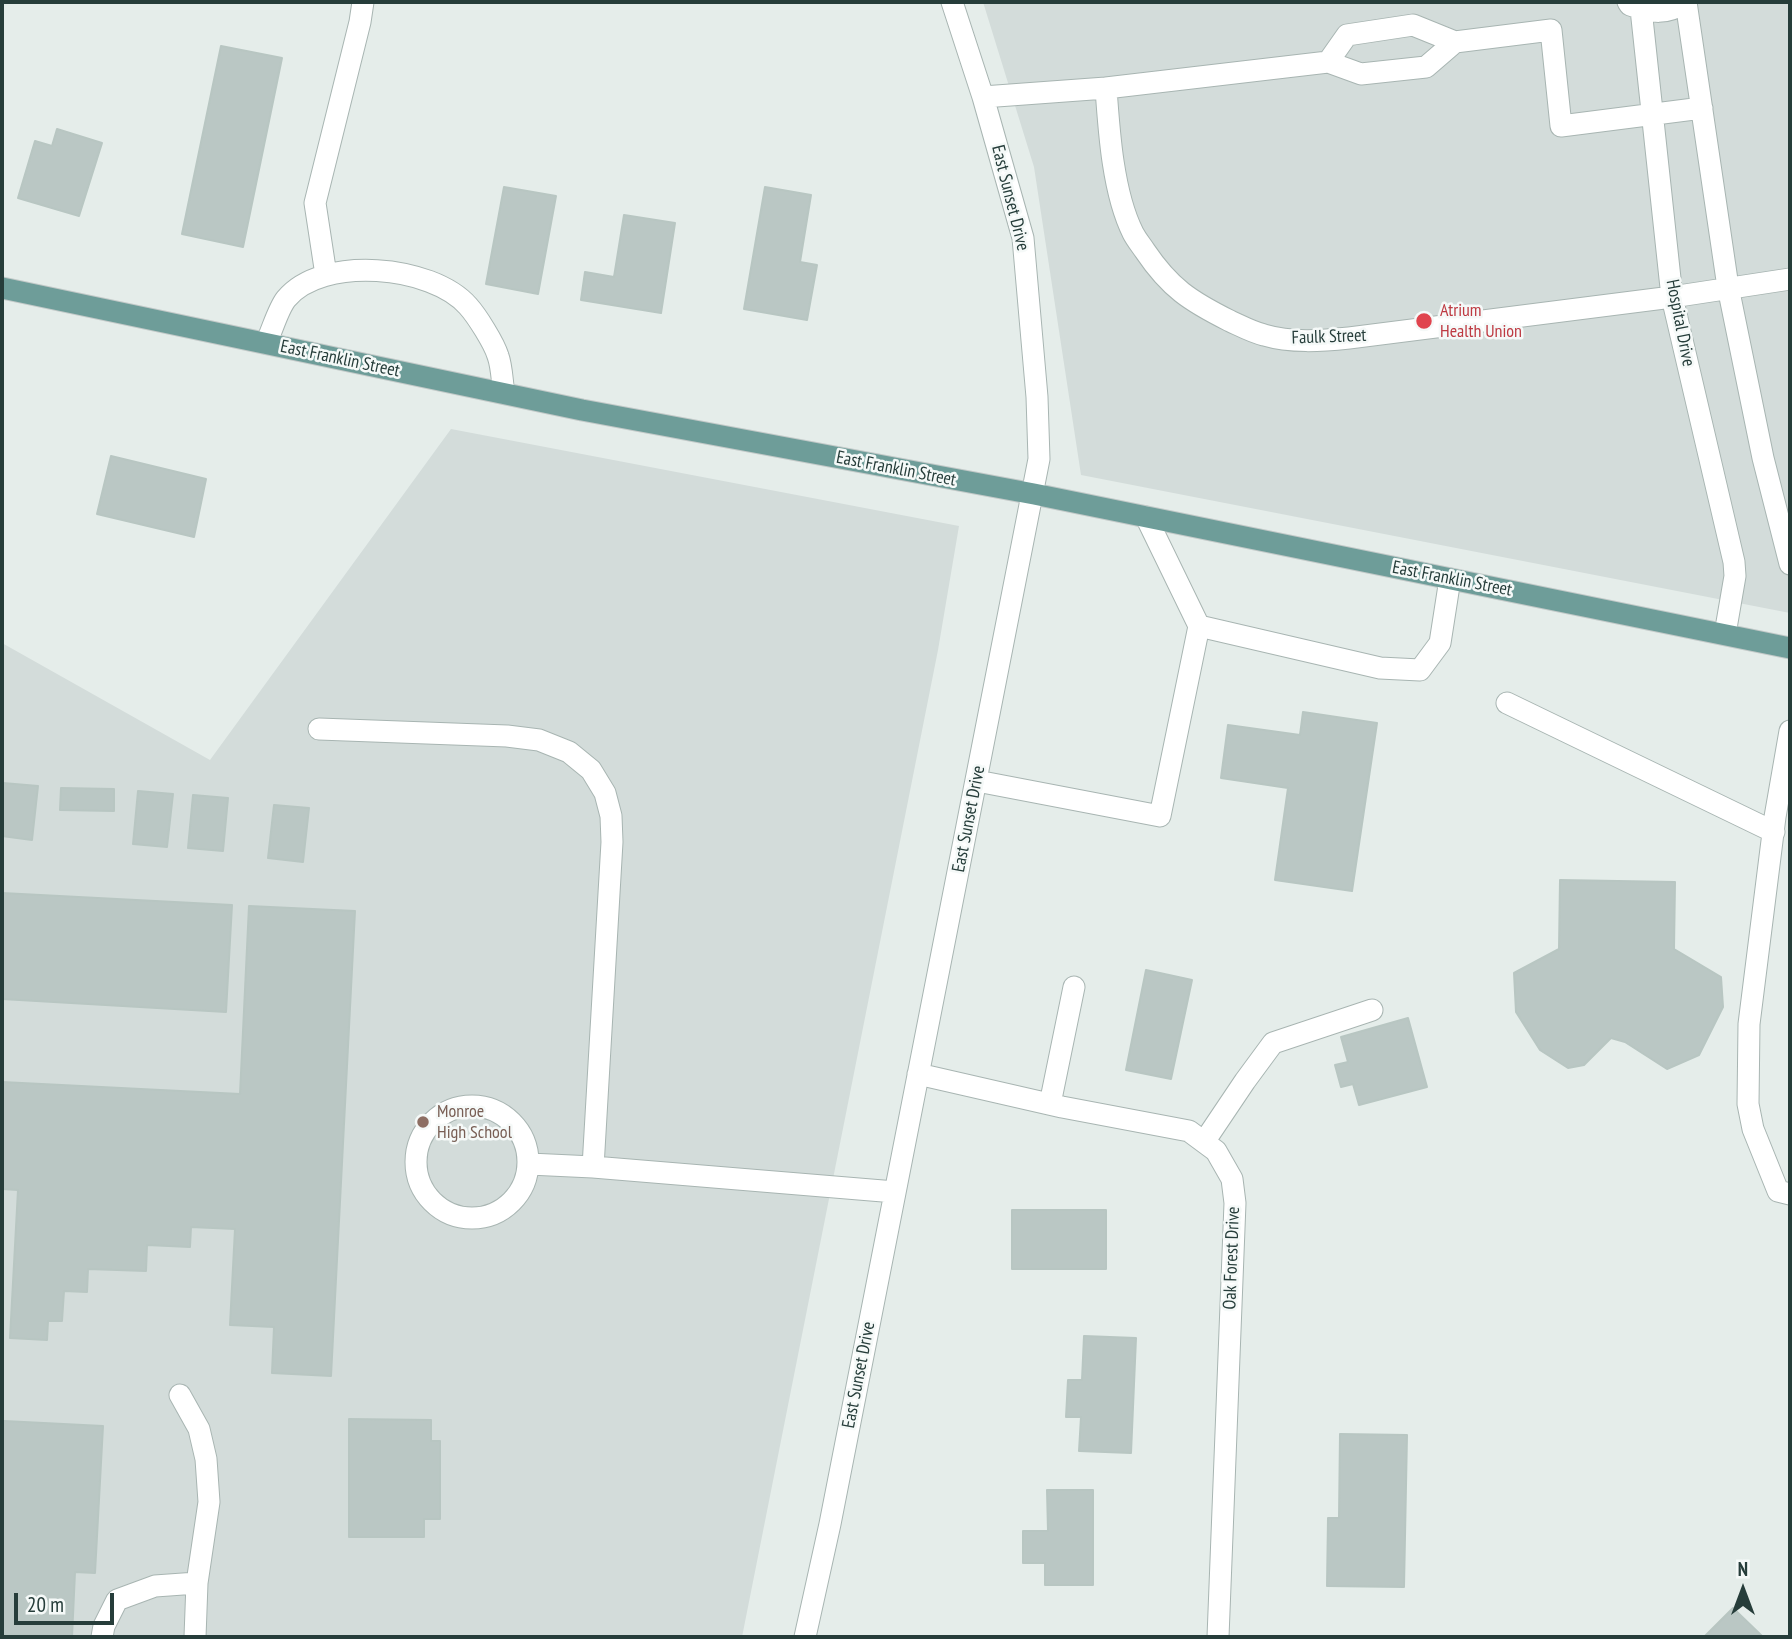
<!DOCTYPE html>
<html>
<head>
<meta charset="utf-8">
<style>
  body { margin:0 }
  #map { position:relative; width:1792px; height:1639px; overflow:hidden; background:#e5edea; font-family:"PT Sans Narrow",sans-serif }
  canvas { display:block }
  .frame { position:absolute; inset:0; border:4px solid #263d3a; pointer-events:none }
  .north { position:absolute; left:1708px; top:1555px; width:70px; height:70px; -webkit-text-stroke:5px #f5f9f8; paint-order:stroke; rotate:0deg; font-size:19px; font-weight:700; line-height:28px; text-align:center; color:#263d3a }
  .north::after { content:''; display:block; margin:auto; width:24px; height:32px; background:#263d3a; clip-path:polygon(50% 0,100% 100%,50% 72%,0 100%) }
  .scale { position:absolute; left:14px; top:1593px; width:100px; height:32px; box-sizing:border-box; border:4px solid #263d3a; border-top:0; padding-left:9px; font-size:21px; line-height:24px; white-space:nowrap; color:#263d3a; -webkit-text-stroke:5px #f5f9f8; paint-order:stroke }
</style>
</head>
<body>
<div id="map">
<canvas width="1792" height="1639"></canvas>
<div class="frame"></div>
<div class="north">N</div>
<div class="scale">20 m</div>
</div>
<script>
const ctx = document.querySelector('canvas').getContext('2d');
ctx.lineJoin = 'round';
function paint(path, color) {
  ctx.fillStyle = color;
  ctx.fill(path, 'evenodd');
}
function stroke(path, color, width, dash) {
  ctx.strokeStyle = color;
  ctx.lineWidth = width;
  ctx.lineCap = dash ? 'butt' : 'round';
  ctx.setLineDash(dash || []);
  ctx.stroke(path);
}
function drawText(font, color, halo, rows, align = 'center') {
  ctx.font = font + ' "PT Sans Narrow",sans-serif';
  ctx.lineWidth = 5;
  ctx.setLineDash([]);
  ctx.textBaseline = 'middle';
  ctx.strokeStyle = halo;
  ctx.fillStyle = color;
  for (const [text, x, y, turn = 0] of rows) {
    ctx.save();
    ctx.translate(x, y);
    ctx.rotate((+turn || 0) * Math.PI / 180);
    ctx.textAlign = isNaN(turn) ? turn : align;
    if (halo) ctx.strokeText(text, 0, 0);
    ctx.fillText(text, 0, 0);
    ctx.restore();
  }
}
paint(new Path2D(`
  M983 2H1790V613L1081 475 1034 167Z
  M451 429 959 526 938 650 742 1637H2V643L210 760Z`), '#d3dcda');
const building = new Path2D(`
  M221 46 282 58 243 247 182 234Z
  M57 129 102 143 79 216 18 198 35 141 52 146Z
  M504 187 556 196 538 294 486 284Z
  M765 187 811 195 800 262 817 265 807 320 744 309Z
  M624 215 675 223 661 313 581 300 585 272 614 277Z
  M111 456 206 479 194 537 97 514Z
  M1303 712 1377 723 1352 891 1275 880 1288 788 1221 778 1228 725 1300 735Z
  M3 783 38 786 32 840 2 836Z
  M61 788 114 789V811L60 810Z
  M138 791 173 794 167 847 133 844Z
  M193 795 228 798 223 851 188 848Z
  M274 805 309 808 303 862 268 858Z
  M1560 880 1675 882 1674 949 1721 977 1723 1007 1699 1055 1667 1069 1625 1042 1611 1038 1584 1065 1568 1068 1540 1050 1516 1012 1514 973 1559 949Z
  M2 893 232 905 226 1012 2 999Z
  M249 906 355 911 331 1376 272 1373 274 1327 230 1325 235 1229 191 1227 190 1247 147 1245 146 1271 88 1269 87 1292 64 1291 62 1321H48L47 1340 10 1338 18 1190 2 1189V1082L240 1094Z
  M1146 970 1192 980 1171 1079 1126 1070Z
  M1408 1018 1427 1087 1359 1105 1353 1084 1341 1087 1335 1065 1348 1062 1341 1037Z
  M1012 1210H1106V1269H1012Z
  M1084 1336 1136 1338 1131 1453 1079 1451 1081 1417H1066L1068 1380H1082Z
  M349 1419 431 1420V1441H440V1519H424V1537H349Z
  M4 1421 103 1426 95 1573 75 1572 72 1637 2 1634V1456Z
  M1340 1434 1407 1435 1404 1587 1327 1586 1328 1518H1339Z
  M1047 1490H1093V1585H1045V1563H1023V1531H1048Z
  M1733 1608 1763 1637H1704Z`);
paint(building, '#bac7c4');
stroke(building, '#b8c6c2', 2);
const minor = new Path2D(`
  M1628 2 1630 5C1653 13 1666 15 1686 2
  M1686 2 1728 287 1763 458 1790 564
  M1641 9 1672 297 1734 562 1735 576 1725 634
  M1328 62 1347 35 1413 25 1455 42 1551 30 1561 126 1702 108
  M1106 88 1328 62 1361 74 1426 67 1455 42
  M983 97 1106 88C1109 132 1113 193 1133 233 1136 239 1141 245 1145 251 1170 288 1190 301 1230 321 1241 326 1252 332 1264 335 1291 343 1321 341 1349 338L1672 297 1790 279
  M326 275 315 203 360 22 363 2
  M266 343C272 331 278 309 286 299 322 255 432 265 468 306 477 316 494 343 498 356 502 367 502 382 504 393
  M1146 517 1199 626
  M1507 703 1774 832
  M319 729 507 736 539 740 569 752 591 770 605 793 611 816 612 842 593 1167
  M1790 731 1775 817 1749 1024 1748 1104 1753 1129 1778 1191 1790 1194
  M977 781 1160 816 1199 626 1380 668 1420 670 1440 643 1450 579
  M918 1074 1062 1107 1189 1131 1216 1151 1232 1179 1235 1203 1218 1637
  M1050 1104 1074 987
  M416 1162a56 56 0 1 1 112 0a56 56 0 1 1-112 0Z
  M1204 1142 1245 1081 1273 1043 1372 1010
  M529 1164 593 1167 895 1192
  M180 1395 199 1429 206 1459 209 1502 197 1583 195 1637
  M102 1637 104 1626 117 1600 155 1586 197 1583
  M805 1637 830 1524 1039 459 1037 397 1023 238 983 97 952 2`);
const major = new Path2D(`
  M2 288 582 410 1034 494 1790 648`);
stroke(minor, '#a8b5b2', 23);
stroke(major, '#c2c9c8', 23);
stroke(minor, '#fff', 21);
stroke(major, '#6e9d99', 21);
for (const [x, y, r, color] of [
  [1424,321,9,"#e0444e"],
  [423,1122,7,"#8d6e63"]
]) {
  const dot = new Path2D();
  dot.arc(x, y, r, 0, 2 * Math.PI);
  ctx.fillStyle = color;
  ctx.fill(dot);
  stroke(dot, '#f5f9f8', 2.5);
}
drawText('18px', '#263d3a', '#f5f9f8', [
  ["East Sunset Drive",1010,198,76],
  ["Hospital Drive",1680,323,79],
  ["Faulk Street",1329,337,-2],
  ["East Franklin Street",340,359,12],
  ["East Franklin Street",896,469,11],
  ["East Franklin Street",1452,579,11],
  ["East Sunset Drive",969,819,-79],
  ["Oak Forest Drive",1232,1258,-88],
  ["East Sunset Drive",859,1375,-79]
]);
drawText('18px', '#be3a42', '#f5f9f8', [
  ["Atrium",1440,311],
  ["Health Union",1440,332]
], 'left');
drawText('18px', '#785e54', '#f5f9f8', [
  ["Monroe",437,1112],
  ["High School",437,1133]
], 'left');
</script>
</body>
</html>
